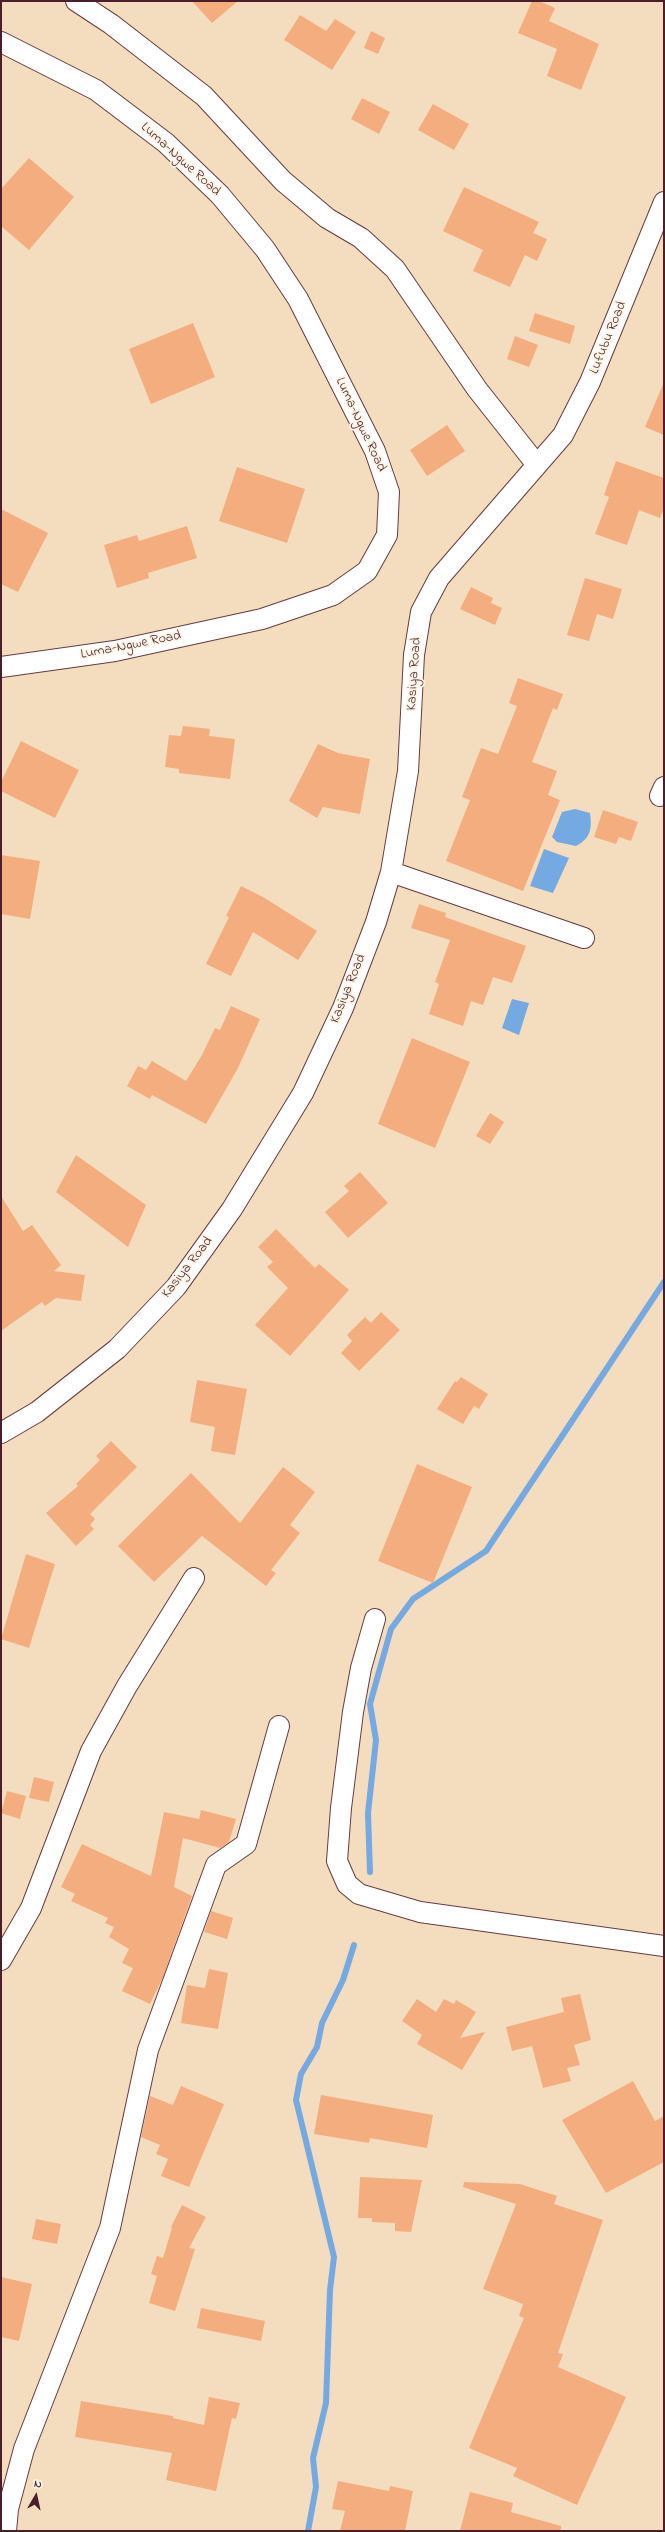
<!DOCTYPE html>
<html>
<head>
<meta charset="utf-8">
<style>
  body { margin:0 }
  #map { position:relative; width:665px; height:2532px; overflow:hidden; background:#f4ddbe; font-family:"Indie Flower",sans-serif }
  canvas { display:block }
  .frame { position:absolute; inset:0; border:2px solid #4a1f2b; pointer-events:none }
  .north { position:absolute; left:16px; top:2476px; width:40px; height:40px; -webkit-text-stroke:3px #fcf5e5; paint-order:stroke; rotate:9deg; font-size:11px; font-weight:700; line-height:16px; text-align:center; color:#4a1f2b }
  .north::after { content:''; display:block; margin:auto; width:14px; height:18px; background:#4a1f2b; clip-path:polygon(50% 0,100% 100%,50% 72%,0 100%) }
</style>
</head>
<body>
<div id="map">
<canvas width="665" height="2532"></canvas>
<div class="frame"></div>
<div class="north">N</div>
</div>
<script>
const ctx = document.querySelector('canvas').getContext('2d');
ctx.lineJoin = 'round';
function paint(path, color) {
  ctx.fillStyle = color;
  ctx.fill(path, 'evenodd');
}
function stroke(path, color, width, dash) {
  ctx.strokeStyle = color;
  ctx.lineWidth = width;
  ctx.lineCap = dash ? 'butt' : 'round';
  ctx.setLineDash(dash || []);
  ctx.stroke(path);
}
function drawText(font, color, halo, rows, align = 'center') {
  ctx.font = font + ' "Indie Flower",sans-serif';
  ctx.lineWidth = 3.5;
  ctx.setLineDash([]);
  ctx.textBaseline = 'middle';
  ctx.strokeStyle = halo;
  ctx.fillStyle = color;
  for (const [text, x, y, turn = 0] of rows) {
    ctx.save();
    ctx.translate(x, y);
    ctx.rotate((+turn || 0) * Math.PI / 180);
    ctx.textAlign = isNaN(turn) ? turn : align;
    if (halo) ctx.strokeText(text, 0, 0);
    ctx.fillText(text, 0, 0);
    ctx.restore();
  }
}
paint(new Path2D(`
  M575 809 590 813C592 829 591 838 576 846L557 842 552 837 562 812Z
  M544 849 569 858 553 893 530 886Z
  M512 999 529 1003 519 1035 502 1028Z`), '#75a9e2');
stroke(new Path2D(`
  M370 1872 368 1813 376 1740 370 1704 391 1629 413 1599 486 1551 664 1282
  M308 2531 316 2487 313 2458 326 2403 330 2290 334 2257 296 2100 301 2074 317 2047 322 2023 343 1980 354 1945`), '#75a9e2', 6);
paint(new Path2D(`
  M192 1H238L212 23Z
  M532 1H539L555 8 549 21 599 44 581 90 547 76 557 49 518 33Z
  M300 15 326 31 335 19 356 32 332 70 284 40Z
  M371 31 385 38 378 54 364 48Z
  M362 98 390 112 379 134 351 119Z
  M433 104 469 124 454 150 418 130Z
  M29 158 74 197 29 250 1 226V189Z
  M464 187 539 222 533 233 547 239 537 261 525 255 510 287 473 271 483 250 443 231Z
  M535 313 575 326 570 344 529 331Z
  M193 323 215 377 151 404 129 349Z
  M515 336 538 345 529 367 507 359Z
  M664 382V435L645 427Z
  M447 425 465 451 427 476 410 450Z
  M616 461 664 478V508L660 518 639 510 627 545 595 534 609 497 604 495Z
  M237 467 305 489 287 543 219 521Z
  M1 509 48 533 18 592 1 584Z
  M187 526 197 558 148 573 149 578 117 588 104 545 137 535 139 541Z
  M585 578 622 589 613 619 597 614 589 641 567 635Z
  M471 587 493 598 491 603 502 608 495 625 460 609Z
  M518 678 563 694 557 710 553 708 532 762 557 771 548 795 560 800 523 891 446 861 470 800 462 797 481 748 498 754 517 706 509 703Z
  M183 726 210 729 209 736 235 739 230 779 179 773V769L165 767 169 735 181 736Z
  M21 741 79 770 55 818 1 791V782Z
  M318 744 338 753 370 759 360 814 323 807 317 818 289 801Z
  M603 810 638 822 631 841 619 837 616 844 594 837Z
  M1 855 40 861 30 919 1 914Z
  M241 886 263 897 317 931 298 960 253 932 231 976 206 964 229 917 226 916Z
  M419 904 446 913 445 917 526 946 512 983 493 977 483 1005 471 1001 463 1026 429 1014 439 984 435 982 450 940 411 928Z
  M231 1006 260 1019 238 1068 206 1124 152 1095 150 1099 127 1086 138 1066 146 1070 152 1061 186 1081 202 1055 215 1028 220 1030Z
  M412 1038 470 1062 435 1148 378 1124Z
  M490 1113 504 1122 490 1144 476 1136Z
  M76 1155 146 1205 128 1247 56 1192Z
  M360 1172 388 1203 348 1238 325 1212 349 1191 344 1186Z
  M1 1196 23 1231 32 1225 61 1265 54 1271 85 1275 81 1301 56 1298 45 1306 42 1302 1 1331Z
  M276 1229 315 1268 319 1264 349 1290 290 1356 255 1325 288 1288 267 1267 273 1262 258 1247Z
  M381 1312 400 1330 359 1371 341 1353 352 1341 347 1335 365 1317 371 1323Z
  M461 1377 488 1394 479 1409 474 1406 463 1424 437 1409 455 1381 457 1382Z
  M197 1380 247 1389 235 1455 211 1451 215 1427 190 1422Z
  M111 1441 137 1467 90 1514 95 1519 90 1525 94 1529 76 1546 46 1513 78 1486 76 1484 100 1460 96 1456Z
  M417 1464 472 1487 433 1583 378 1561Z
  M283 1467 315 1492 290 1525 300 1533 271 1570 276 1573 266 1586 202 1536 154 1582 118 1546 191 1473 240 1523Z
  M26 1554 55 1564 29 1648 1 1639Z
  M34 1777 54 1782 49 1802 29 1798Z
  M7 1791 26 1796 20 1819 1 1813Z
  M201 1810 236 1819 229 1842 220 1848 183 1838 174 1887 192 1896 163 1977 150 2004 122 1991 133 1968 122 1963 129 1949 109 1937 114 1927 105 1923 108 1918 71 1901 75 1894 61 1887 82 1844 151 1876 164 1812 199 1819Z
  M211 1911 233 1918 227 1939 204 1932Z
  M209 1969 228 1973 218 2029 181 2023 187 1985 205 1988Z
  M580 1994 591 2040 574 2045 580 2065 567 2068 571 2081 543 2088 532 2046 512 2051 506 2027 564 2012 561 1998Z
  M417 1999 436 2012 444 1999 454 2004 456 2000 476 2012 460 2038 485 2032 462 2070 417 2044 422 2035 402 2021Z
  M633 2081 655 2121 664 2116V2162L606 2193 562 2120Z
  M181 2086 224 2104 189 2187 161 2176 168 2159 156 2154 160 2145 141 2137 150 2096 173 2105Z
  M321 2095 433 2115 427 2148 370 2138 369 2143 314 2134Z
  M360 2177 422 2180 411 2232 395 2231V2223L372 2222V2218H358Z
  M464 2182 520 2184 557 2196 554 2204 603 2220 558 2353 563 2354 558 2367 626 2397 577 2505 513 2476 517 2468 469 2448 524 2318 519 2316 523 2304 483 2289 516 2204 463 2187Z
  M182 2205 206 2217 189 2248 195 2249 175 2311 149 2303 157 2276 151 2274 157 2256 163 2258 172 2228 171 2227Z
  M36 2219 61 2224 57 2244 32 2239Z
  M1 2277 32 2284 19 2341 1 2337Z
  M201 2308 265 2321 261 2341 197 2328Z
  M209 2397 240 2403 236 2419 232 2418 216 2491 166 2480 172 2453 75 2437 81 2401 173 2416V2418L204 2425Z
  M338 2481 389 2491 390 2486 413 2491 405 2531H340L345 2511 332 2509Z
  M470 2492 513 2503 511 2512 561 2526V2531H460Z`), '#f3ad7f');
const minor = new Path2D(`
  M76 1 111 24 204 96 283 181 327 218 361 238 395 269 477 389 537 465
  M1 42 96 90 166 143 220 195 265 249 298 299 375 451 389 492 387 535 367 571 333 595 262 619 115 651 1 667
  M660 796 664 787
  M391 872 584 938
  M1 1433 37 1412 117 1349 176 1287 232 1209 303 1093 343 1008 376 922 391 872 408 771 414 655 421 612 439 578 563 435 590 382 664 202
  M375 1619 361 1668 353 1712 341 1808 337 1861 347 1884 359 1894 420 1912 664 1946
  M1 1960 31 1908 91 1751 127 1686 194 1578
  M6 2531 8 2509 24 2449 110 2228 148 2050 216 1865 246 1844 279 1726`);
stroke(minor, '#643c41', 22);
stroke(minor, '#fff', 20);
drawText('14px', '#4a1f2b', '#fcf5e5', [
  ["Luma-Ngwe Road",180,160,42],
  ["Lufubu Road",609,338,-68],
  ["Luma-Ngwe Road",360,425,65],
  ["Luma-Ngwe Road",131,646,-11],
  ["Kasiya Road",415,674,-86],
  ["Kasiya Road",349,989,-68],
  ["Kasiya Road",188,1268,-52]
]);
</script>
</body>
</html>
